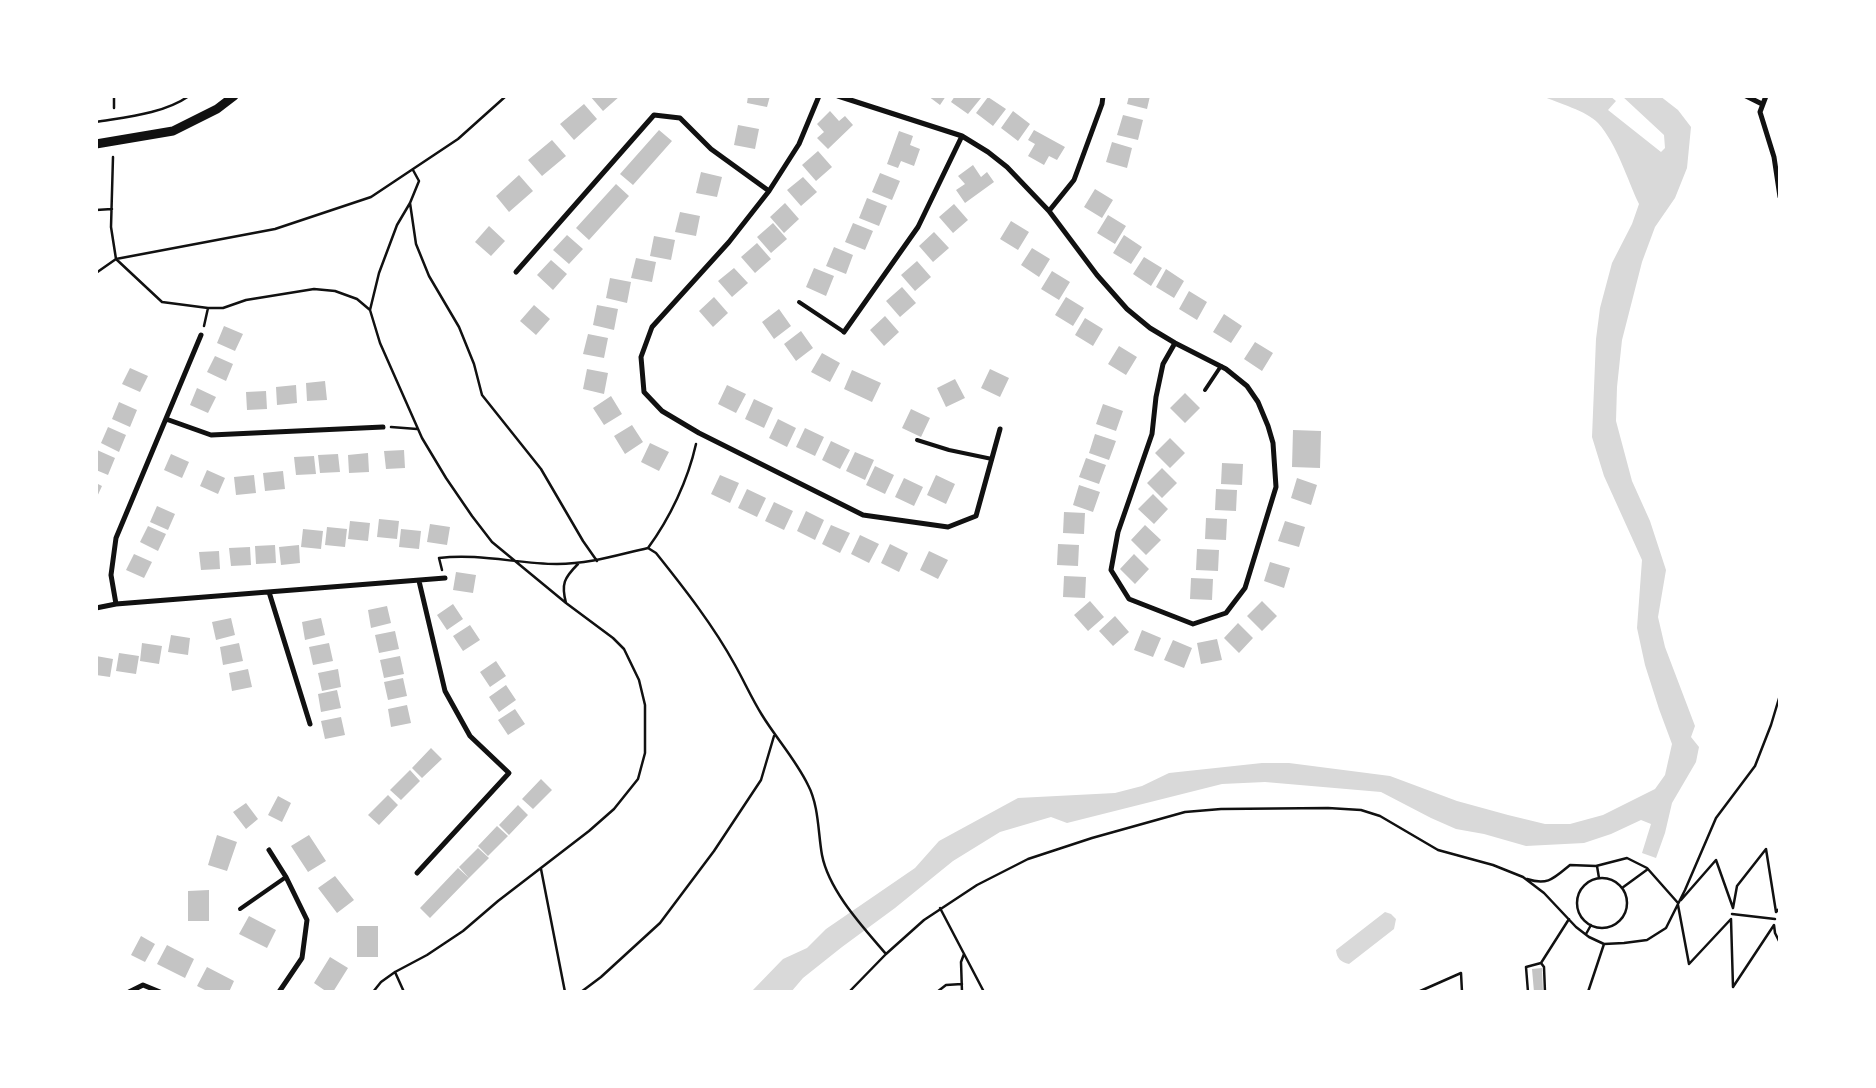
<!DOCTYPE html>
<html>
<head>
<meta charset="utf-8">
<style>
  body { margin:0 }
  #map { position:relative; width:1876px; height:1088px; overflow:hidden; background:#fff; font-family:"PT Sans Narrow",sans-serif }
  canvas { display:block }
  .frame { position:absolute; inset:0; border:98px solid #fff; pointer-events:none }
</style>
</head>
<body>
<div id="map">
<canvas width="1876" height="1088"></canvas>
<div class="frame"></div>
</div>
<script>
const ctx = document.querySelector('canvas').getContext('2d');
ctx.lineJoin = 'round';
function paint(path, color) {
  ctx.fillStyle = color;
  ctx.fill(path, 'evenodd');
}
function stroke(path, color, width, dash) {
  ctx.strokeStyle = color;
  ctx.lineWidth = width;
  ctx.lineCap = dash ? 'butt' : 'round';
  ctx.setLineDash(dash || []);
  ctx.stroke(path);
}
paint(new Path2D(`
  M1542 96H1592L1594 98 1610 96 1616 101 1608 110 1661 152 1665 148 1664 135 1622 96H1660L1678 110 1691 127 1687 168 1675 198 1655 227 1642 262 1622 340 1617 387 1616 421 1632 481 1650 521 1666 570 1658 617 1665 647 1695 726 1691 737 1699 747 1696 762 1672 803 1665 833 1656 858 1642 853 1651 824 1641 820 1611 834 1584 843 1526 846 1484 834 1456 829 1431 818 1381 792 1265 782 1222 784 1067 823 1051 817 1000 832 953 861 895 908 842 947 803 978 791 992H751L783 959 807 948 826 929 915 868 939 841 1018 798 1115 793 1142 786 1169 773 1262 763H1289L1390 776 1457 801 1508 815 1545 824H1570L1603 815 1655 789 1665 775 1672 744 1659 709 1645 665 1637 628 1642 560 1604 476 1592 437 1596 339 1600 308 1612 263 1632 224 1639 204C1627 179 1617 144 1598 123 1587 111 1558 103 1542 96Z
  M1385 912 1391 914 1396 919 1394 929 1349 964C1341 962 1337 959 1336 950Z`), '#d9d9d9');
paint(new Path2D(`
  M590 96H620L603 111Z
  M748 96H770L767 107 747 103Z
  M928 96H946L940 105Z
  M955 96H979L981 98 968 114 951 102Z
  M1129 96H1150L1147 109 1127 104Z
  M988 97 1006 109 993 126 976 113Z
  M584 104 597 119 574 140 560 124Z
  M830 111 839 121 845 116 853 125 828 149 817 138 824 132 817 124Z
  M1013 111 1030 124 1018 141 1001 128Z
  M1123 115 1143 120 1138 140 1117 135Z
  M738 125 759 129 755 149 734 145Z
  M659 130 672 141 633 185 620 174Z
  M1034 130 1065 147 1057 160 1049 156 1044 165 1028 156 1035 144 1028 140Z
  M899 131 913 136 910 145 920 149 914 166 901 161 898 168 887 164Z
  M552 140 566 156 542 176 528 160Z
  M1112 142 1132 148 1127 168 1106 162Z
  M818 151 832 167 816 181 802 165Z
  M973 165 981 177 987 172 994 182 965 203 956 190 965 184 958 176Z
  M701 172 722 177 717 197 696 193Z
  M880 173 900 181 892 200 872 192Z
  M519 175 533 191 509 212 496 196Z
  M803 177 817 192 801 206 787 190Z
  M616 184 629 196 589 240 576 228Z
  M1095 189 1113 200 1102 218 1084 207Z
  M867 198 887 206 879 226 859 218Z
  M785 203 799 219 784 233 770 217Z
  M954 204 968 220 953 233 939 217Z
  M680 212 700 216 696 236 675 232Z
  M1108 215 1126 226 1115 244 1097 233Z
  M1011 221 1029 232 1018 250 1000 239Z
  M773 223 787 239 771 253 757 237Z
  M853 223 873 231 865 250 845 242Z
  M489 226 505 241 491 256 475 242Z
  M934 232 949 248 933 262 919 246Z
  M567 235 583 249 569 264 553 250Z
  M1124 235 1142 247 1131 264 1113 253Z
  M654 236 675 240 671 260 650 256Z
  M757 243 771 259 755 273 741 257Z
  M834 247 853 255 846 274 826 266Z
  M1032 248 1050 259 1039 277 1021 265Z
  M1144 257 1162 268 1151 286 1133 274Z
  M636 258 656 262 652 282 631 278Z
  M551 260 567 274 553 290 537 275Z
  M917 261 931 277 915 291 901 275Z
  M734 268 748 283 732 297 718 281Z
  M814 268 834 276 826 296 806 287Z
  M1166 269 1184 281 1174 298 1156 287Z
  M1052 271 1070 282 1059 300 1041 289Z
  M610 278 631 282 627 303 606 298Z
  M902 287 916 303 900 317 886 301Z
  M1189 291 1207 302 1197 320 1179 309Z
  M714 297 728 313 713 327 699 311Z
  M1066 297 1084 308 1073 326 1055 315Z
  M534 305 550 319 536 335 520 321Z
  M597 305 618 309 614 330 593 325Z
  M779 309 791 326 774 339 762 322Z
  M1224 314 1242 326 1231 343 1213 332Z
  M885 316 899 332 884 346 870 330Z
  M1085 318 1103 329 1093 346 1075 335Z
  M224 326 243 334 235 351 217 343Z
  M801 331 813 348 796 361 784 344Z
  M588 334 608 338 604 358 583 354Z
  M1255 342 1273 353 1262 371 1244 359Z
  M1119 346 1137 357 1126 375 1108 364Z
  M822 353 840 363 830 382 811 372Z
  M215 356 233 364 226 381 207 372Z
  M130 368 148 376 140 392 122 384Z
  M587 369 608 373 604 394 583 389Z
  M990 369 1009 378 1000 397 981 388Z
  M852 370 881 383 872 402 844 389Z
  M955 379 965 398 946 407 937 388Z
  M325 381 327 400 307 401 306 383Z
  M296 385 297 403 277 405 276 387Z
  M727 385 746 394 736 413 718 404Z
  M197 388 216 397 208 413 190 405Z
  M266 391 267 409 247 410 246 392Z
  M1185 393 1200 408 1185 423 1170 408Z
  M611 396 622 414 604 425 593 408Z
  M754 399 773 408 764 428 745 419Z
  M119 402 137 410 130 427 112 419Z
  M1103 404 1123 411 1116 431 1096 424Z
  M911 409 930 418 921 437 902 428Z
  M778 419 796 428 787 447 769 438Z
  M632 425 643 442 625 454 614 436Z
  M108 427 126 435 119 452 101 443Z
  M805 428 824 437 815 456 796 447Z
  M1293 430 1321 431 1320 468 1292 467Z
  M1095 434 1116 441 1109 460 1089 453Z
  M1170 438 1185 453 1170 468 1155 453Z
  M831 441 850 450 840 469 822 460Z
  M650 443 669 452 659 471 641 462Z
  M97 450 115 458 108 475 96 470Z
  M404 450 405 468 386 469 384 451Z
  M855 452 874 460 865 480 846 471Z
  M368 453 369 472 349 473 348 455Z
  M171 454 189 462 182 478 164 470Z
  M338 454 340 472 320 473 318 455Z
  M314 456 316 474 296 475 294 457Z
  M1086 458 1106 465 1099 484 1079 477Z
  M1222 463 1243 464 1242 485 1221 484Z
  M875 466 894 475 885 494 866 485Z
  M1162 468 1177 483 1162 498 1147 483Z
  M207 470 225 478 218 494 200 486Z
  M283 471 285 489 265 491 263 473Z
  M254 475 256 493 236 495 234 477Z
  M720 475 739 483 730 503 711 494Z
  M936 475 955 484 946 504 927 495Z
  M904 478 923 487 914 506 895 497Z
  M1297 478 1317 485 1311 505 1291 498Z
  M96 483 102 486 96 499Z
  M1079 485 1100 492 1093 512 1073 505Z
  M747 489 766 498 757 517 738 508Z
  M1216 489 1237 490 1236 511 1215 510Z
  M1153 494 1168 509 1154 524 1138 509Z
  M774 502 793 511 784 530 765 521Z
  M157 506 175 514 168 530 150 522Z
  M806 511 824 520 815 540 797 531Z
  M1064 512 1085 513 1084 534 1063 533Z
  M1206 518 1227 519 1226 540 1205 539Z
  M379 519 399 521 397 539 377 537Z
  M350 521 370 523 368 541 348 539Z
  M1285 521 1305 527 1299 547 1278 541Z
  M430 524 450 527 447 545 427 542Z
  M831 525 850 533 840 553 822 544Z
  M1145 525 1161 540 1146 555 1131 540Z
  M148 526 166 534 158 551 140 542Z
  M327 527 347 529 345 547 325 545Z
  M303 529 323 531 321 549 301 547Z
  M401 529 421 531 419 549 399 547Z
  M860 535 879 544 869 563 851 554Z
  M890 544 908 553 899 572 881 563Z
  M1058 544 1079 545 1078 566 1057 565Z
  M275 545 276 563 256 564 255 546Z
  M299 545 300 563 281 565 279 547Z
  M250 547 251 565 231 566 229 548Z
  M1197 549 1219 550 1218 571 1196 570Z
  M219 551 220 569 201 570 199 552Z
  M929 551 948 560 938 579 920 570Z
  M134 554 152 562 144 578 126 570Z
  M1134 554 1149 569 1135 584 1120 569Z
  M1270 562 1290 568 1284 588 1264 581Z
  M456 572 476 575 473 593 453 590Z
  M1064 576 1086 577 1085 598 1063 597Z
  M1191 578 1213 579 1212 600 1190 599Z
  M1090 601 1104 617 1088 631 1074 615Z
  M1262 601 1277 616 1262 631 1247 616Z
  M453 604 463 619 447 630 437 615Z
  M387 606 391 623 371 628 368 610Z
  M1115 616 1129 632 1113 646 1099 631Z
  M231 618 235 635 216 640 212 622Z
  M321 618 325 635 305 640 302 622Z
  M1238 623 1253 638 1239 653 1224 638Z
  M470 625 480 640 463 651 453 636Z
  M1142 630 1161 638 1153 657 1134 650Z
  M395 631 399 649 379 653 375 635Z
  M171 635 190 638 188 655 168 652Z
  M1217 639 1222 660 1201 664 1197 643Z
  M1173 640 1192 648 1184 668 1164 660Z
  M142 643 162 646 159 664 140 661Z
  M239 643 243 661 223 665 220 647Z
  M329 643 333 661 313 665 309 647Z
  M119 653 139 656 136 674 116 671Z
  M96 656 113 659 110 677 96 675Z
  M400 656 404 674 384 678 380 660Z
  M496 661 506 676 490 687 480 672Z
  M248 669 252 687 232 691 229 673Z
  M338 669 341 687 322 691 318 673Z
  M403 678 407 696 388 700 384 682Z
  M506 685 516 700 499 712 489 697Z
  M337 690 341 708 321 712 318 694Z
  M407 705 411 723 391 727 388 709Z
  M515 709 525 724 508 735 498 720Z
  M341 717 345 735 325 739 321 721Z
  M431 748 442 759 422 778 412 768Z
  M410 770 420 781 401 800 390 790Z
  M541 779 552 790 533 809 522 799Z
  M388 795 398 805 379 825 368 815Z
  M278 796 291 803 282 822 268 815Z
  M246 803 258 819 246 829 233 812Z
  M518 805 528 815 509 835 499 825Z
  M497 826 508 836 488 856 478 846Z
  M217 835 237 842 227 871 208 865Z
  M309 835 326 861 308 872 291 846Z
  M478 848 489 858 469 878 459 867Z
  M458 868 469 878 430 918 420 908Z
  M335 876 354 900 337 913 318 888Z
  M209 890V921H188V891Z
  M249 916 276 930 267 948 239 934Z
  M357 926H378V957H357Z
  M141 936 155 944 145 962 131 955Z
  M167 945 194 959 185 978 157 964Z
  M330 957 348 968 333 992H327L314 983Z
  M207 967 234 981 229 992H209L197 986Z
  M1542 968 1543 992H1534L1532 969Z`), '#c4c4c4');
stroke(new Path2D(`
  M114 96V108
  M96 122C126 117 163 114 189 96
  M113 157 111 227 116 259 162 302 208 308H223L246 300 314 289 335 291 357 299 370 310 380 343 422 438 446 478 472 516 492 542 566 603 613 638 624 649 639 680 645 705V753L638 779 614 809 589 831 498 901 463 931 427 955 395 972 381 982 373 992
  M410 203 416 244 429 276 459 327 474 364 482 395 541 469 583 541 597 561
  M96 210 112 209
  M96 273 116 259 275 229 371 197 458 139 506 96
  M370 310 379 273 397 225 410 203 419 181 413 170
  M204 326 208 308
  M391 427 417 429
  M648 548C670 518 688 480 696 444
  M442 570 439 558C479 553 518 564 557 564 590 564 617 555 648 548L656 553C684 588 713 625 735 665 744 681 752 699 762 715 776 738 796 760 808 785 819 806 818 833 822 855 829 891 863 927 886 954
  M566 603C561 584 564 578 578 564
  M1597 866 1599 878
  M541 869 565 992
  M1577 903a25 25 0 1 1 50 0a25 25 0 1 1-50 0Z
  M1527 879C1548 886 1554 878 1570 865L1596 866 1627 858 1647 868 1678 903
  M1622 888 1648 869
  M1681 900 1716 860 1733 908 1737 886 1766 849 1776 912 1780 908
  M1678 905 1689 964 1731 919 1733 987 1774 925 1775 933 1780 943
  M940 908 984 992
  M1732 914 1775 919
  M1586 934 1591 925
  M395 972 404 992
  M581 992 601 977 660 923 714 851 761 780 774 736
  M849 992 886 954 924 920 977 885 1028 859 1092 838 1185 812 1221 809 1328 808 1361 810 1380 816 1438 850 1493 865 1523 877 1544 893 1576 927 1589 937 1604 944 1624 943 1647 940 1666 928 1685 890 1716 818 1755 766 1771 725 1780 695
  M937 992 946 985 962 984
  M962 992 961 962 964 954
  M1418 992 1461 973 1462 992
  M1528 992 1526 967 1541 963
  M1545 992 1544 967 1541 963 1569 919
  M1588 992 1604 944`), '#111', 2.5);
stroke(new Path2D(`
  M799 302 844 332
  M1205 390 1221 366
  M917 440 949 450 992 459
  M240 909 286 877`), '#111', 4);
stroke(new Path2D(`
  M819 96 799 144 769 191 729 242 652 327 641 357 644 392 662 411 699 433 863 515 948 527 976 516 1000 429
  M838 96 962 136 988 152 1007 167 1049 211 1097 275 1127 309 1150 328 1175 343 1226 369 1247 386 1258 402 1268 426 1273 443 1276 487 1245 588 1226 613 1193 624 1129 599 1111 570 1118 532 1152 434 1156 397 1163 364 1175 343
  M1746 96 1762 104
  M1766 96 1760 112 1774 157 1780 197
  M1049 211 1074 180 1102 104 1103 96
  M516 272 654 115 680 118 711 149 769 191
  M844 332 918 227 962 136
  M166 419 211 435 383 427
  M269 592 310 724
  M116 604 111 575 116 538 201 335
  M96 608 116 604 445 578
  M269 850 286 877 307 920 302 958 279 992
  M417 873 509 773 470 736 445 691 419 581
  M129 992 143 985 160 992`), '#111', 5);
stroke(new Path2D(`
  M96 144 173 131 217 109 234 96`), '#111', 9);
</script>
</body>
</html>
